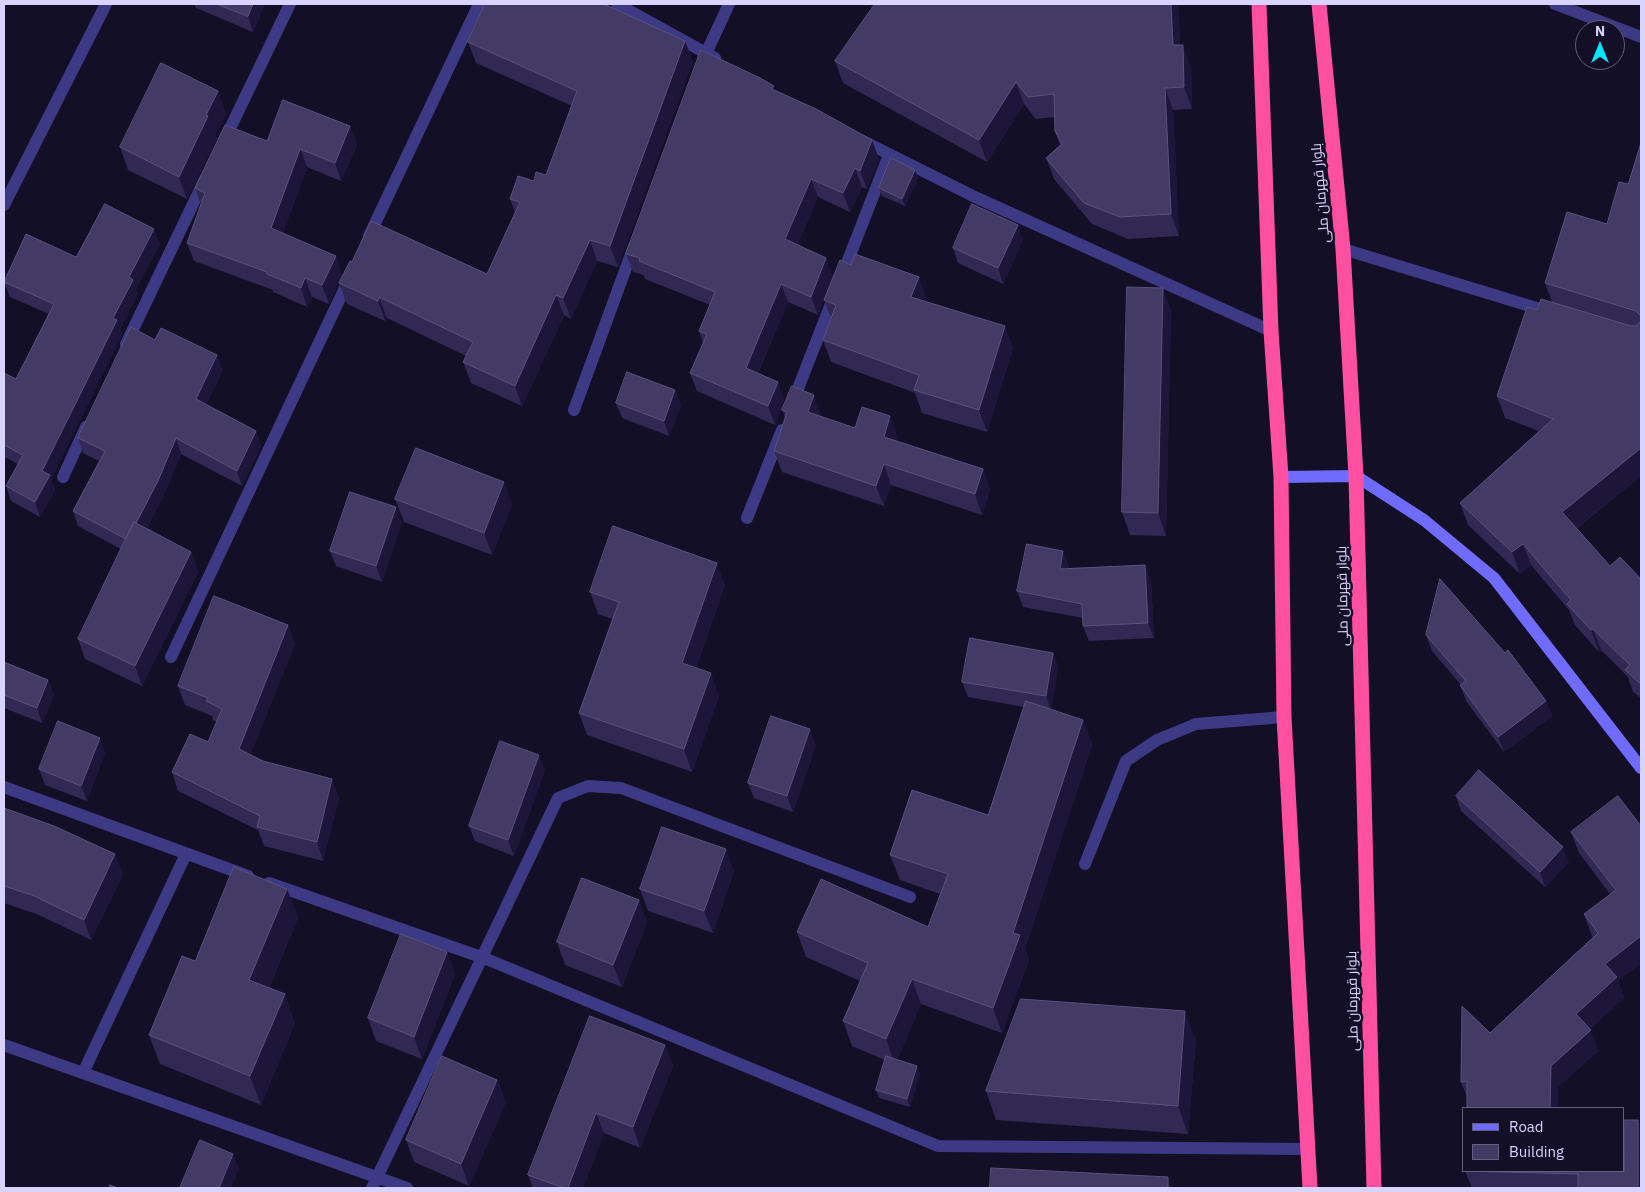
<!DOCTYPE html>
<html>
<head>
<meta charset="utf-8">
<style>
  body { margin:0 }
  #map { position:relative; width:1645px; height:1192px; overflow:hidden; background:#130f26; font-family:"IBM Plex Sans",sans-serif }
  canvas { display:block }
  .frame { position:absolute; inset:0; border:5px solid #d9d4ff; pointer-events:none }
  .legend { position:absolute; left:1462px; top:1107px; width:162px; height:65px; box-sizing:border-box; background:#130f26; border:1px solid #625e7d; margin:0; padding:6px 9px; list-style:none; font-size:15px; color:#d9d4ff }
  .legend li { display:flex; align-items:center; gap:10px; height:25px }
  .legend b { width:25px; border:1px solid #625e7d }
  .north { position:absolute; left:1575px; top:20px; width:50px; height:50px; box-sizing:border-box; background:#130f26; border:1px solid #625e7d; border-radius:50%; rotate:0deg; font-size:14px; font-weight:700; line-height:20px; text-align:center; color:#d9d4ff }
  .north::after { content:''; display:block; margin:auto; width:18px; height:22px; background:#00e5ff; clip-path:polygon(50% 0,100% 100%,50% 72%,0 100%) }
</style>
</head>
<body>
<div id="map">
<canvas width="1645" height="1192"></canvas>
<div class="frame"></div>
<ul class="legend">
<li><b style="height:6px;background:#6f6bff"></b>Road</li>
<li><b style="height:14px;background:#433a66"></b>Building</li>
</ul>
<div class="north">N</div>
</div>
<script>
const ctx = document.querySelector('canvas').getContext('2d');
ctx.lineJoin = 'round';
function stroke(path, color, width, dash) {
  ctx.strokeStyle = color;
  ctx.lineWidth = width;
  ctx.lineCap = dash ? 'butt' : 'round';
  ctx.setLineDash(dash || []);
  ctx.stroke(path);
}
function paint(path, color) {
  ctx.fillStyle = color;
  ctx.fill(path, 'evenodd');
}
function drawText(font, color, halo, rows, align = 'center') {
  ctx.font = font + ' "IBM Plex Sans",Cairo,sans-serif';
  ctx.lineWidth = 5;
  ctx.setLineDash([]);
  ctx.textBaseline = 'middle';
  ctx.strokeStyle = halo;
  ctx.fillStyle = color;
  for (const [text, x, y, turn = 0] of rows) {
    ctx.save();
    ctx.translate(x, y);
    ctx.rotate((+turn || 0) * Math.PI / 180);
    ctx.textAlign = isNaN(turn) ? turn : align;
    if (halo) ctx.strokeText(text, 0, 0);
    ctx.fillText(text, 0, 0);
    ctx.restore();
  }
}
stroke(new Path2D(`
  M617 4 715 58
  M1555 4 1641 37
  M703 60 729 4
  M861 140 975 197 1271 331
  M224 141 290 4
  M4 205 106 4
  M369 236 479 4
  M1343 249 1553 313
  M126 344 205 179
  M792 404 889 155
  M574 410 634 246
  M63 477 86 427
  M747 518 782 430
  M171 657 350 277
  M4 787 248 876
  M1085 864 1126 761 1157 740 1196 724 1284 717
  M269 883 484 958 938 1146 1309 1149
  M4 1045 407 1188
  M83 1073 186 854
  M372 1188 558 798 588 786 621 788 910 897`), '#3d3a85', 12);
stroke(new Path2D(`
  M1281 477 1356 476 1424 520 1494 578 1641 768`), '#6f6bff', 12);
stroke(new Path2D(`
  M1259 4 1271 331 1281 477 1284 717 1310 1188
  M1319 4 1343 249 1356 476 1374 1188`), '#ff4fa3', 15);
paint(new Path2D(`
  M194 4H265L253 32 196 8Z
  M875 4H1178L1180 45 1191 67 1192 109 1173 110 1179 236 1128 239 1092 224 1054 179 1046 158 1060 145 1055 131V117L1036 119 1024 104 987 162 843 83 835 61Z
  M468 42 693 61 618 267 597 261 571 319 564 315 522 406 471 383 463 362 466 356 387 318 385 321 347 304 339 283 352 262 487 274 515 213 510 199 534 181 546 175 572 106 476 63Z
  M218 91 226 114 215 135 217 138 187 199 128 170 120 147Z
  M775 91 879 159 867 189 862 187 850 212 818 197 797 245 833 276 818 315 788 302 758 373 778 382 784 400 775 425 697 391 690 373 703 343 699 331 710 305 645 279 644 275 633 272 626 254Z
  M350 126 357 145 341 181 307 167 283 233 342 275 329 304 312 297 307 307 273 292V290L194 261 187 243 201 204 195 188 267 141Z
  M1641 143V476L1577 528 1610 566 1641 579V698L1633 692 1628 677 1601 650 1599 652 1575 625 1569 610 1531 565 1520 574 1468 525 1460 503 1539 431 1505 418 1497 396 1537 310 1552 302 1545 283 1607 224 1628 184Z
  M915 170 918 178 905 206 882 196 879 188Z
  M1023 240 1003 284 958 263 953 248Z
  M160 244 136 289 138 294 120 329 122 335 51 479 55 490 40 517 11 501 6 486 18 464 4 457V373L16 379 49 314 10 297 4 282 76 257Z
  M927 299 926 301 1013 348 987 432 922 413 915 393 831 362 823 340 831 318 824 300Z
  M1171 310 1166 536 1130 535 1122 512Z
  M155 340 223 370 206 404 256 431 261 446 242 486 181 454 163 497 147 528 191 552 198 572 142 686 85 659 78 639 121 549 78 526 73 511 99 461 83 453 78 438Z
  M675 390 681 405 669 436 622 418 616 403Z
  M782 410 822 416 821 417 855 428 898 437 896 441 983 469 990 490 982 515 891 485 884 506 782 472 774 451 785 418Z
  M395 499 512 504 492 555 404 522Z
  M402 522 382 582 336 566 330 551Z
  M1145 565 1151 581 1154 638 1089 641 1083 626V618L1023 607 1017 591 1069 566 1068 568Z
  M725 585 696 668 719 696 692 772 587 735 579 713 612 619 598 614 590 592Z
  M288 625 295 644 250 755 339 798 323 861 264 846 258 830 178 791 172 772 208 742 217 722 213 720 212 716 185 705 178 686Z
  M1426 635 1546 701 1552 716 1504 752 1466 701 1460 685H1461L1432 651Z
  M1053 653 1058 668 1051 710 1083 720 1092 745 1025 949 1029 960 1002 1033 921 1004 897 1060 920 1074 910 1107 879 1098 876 1090 885 1060 852 1046 843 1021 860 981 806 957 797 932 928 927 940 894 900 880 890 855 988 815 1024 707 968 697 962 682Z
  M4 662 48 680 54 695 42 723 4 708Z
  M816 745 793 812 754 798 748 783Z
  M105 753 87 801 45 785 39 769Z
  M545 770 514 856 475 841 469 826Z
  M1456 796 1569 862 1545 887 1461 811Z
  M4 808 123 874 91 940 39 915 4 903Z
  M1641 826V963L1618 981 1624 998 1590 1029 1598 1051 1558 1087 1467 1097 1461 1082 1490 1033 1593 938 1592 936 1584 914 1610 894 1579 853 1571 832Z
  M734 871 713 933 648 911 640 889Z
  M287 889 298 918 269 988 295 1023 261 1105 160 1064 149 1035 195 961Z
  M639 900 647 922 622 987 565 965 557 942Z
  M447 952 455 974 422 1059 376 1041 368 1018Z
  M1196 1040 1188 1134 996 1120 986 1091Z
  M665 1045 673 1066 640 1148 604 1133 583 1188H533L528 1175Z
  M497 1080 506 1102 469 1186 414 1162 406 1140Z
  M1465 1171H1624L1641 1188H1472Z`), '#312854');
paint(new Path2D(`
  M253 4H265L253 32 248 16Z
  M1171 4H1178L1181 67 1173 45Z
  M685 41 693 61 618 267 610 246Z
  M1183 45 1191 67 1192 109 1184 87Z
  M1016 82 1024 104 987 162 979 140Z
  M1165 88 1173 110 1179 236 1171 214Z
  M218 91 226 114 215 135 217 138 187 199 179 177 206 115Z
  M350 126 357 145 341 181 335 163Z
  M872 140 879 159 867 189 860 171Z
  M300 149 307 167 278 247 271 228Z
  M855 168 862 187 850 212 843 193Z
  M915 170 918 178 905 206 902 199Z
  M811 179 818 197 791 258 785 239Z
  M1018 225 1023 240 1003 284 998 268Z
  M154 229 160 244 136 289 138 294 120 329 122 335 51 479 55 490 40 517 35 502 42 471 129 277Z
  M590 240 597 261 571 319 563 298Z
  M336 256 342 275 329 304 322 285Z
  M826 258 833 276 818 315 811 297Z
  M919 277 927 299 919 319 911 297Z
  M305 278 312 297 307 307 301 288Z
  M781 284 788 302 752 386 746 368Z
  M1163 288 1171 310 1166 536 1158 513Z
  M556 295 564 315 522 406 515 386Z
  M379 297 387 318 385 321 378 301Z
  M1005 326 1013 348 987 432 979 410Z
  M217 355 223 370 201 414 196 399Z
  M778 382 784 400 775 425 768 406Z
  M675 390 681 405 669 436 664 421Z
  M814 395 822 416 816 433 808 412Z
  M890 416 898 437 891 458 884 437Z
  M256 431 261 446 242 486 237 471Z
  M176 438 181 454 163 497 133 555 127 540Z
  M1641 448V476L1570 533 1562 512Z
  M884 464 891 485 884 506 876 486Z
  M983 469 990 490 982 515 975 494Z
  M504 482 512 504 492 555 484 533Z
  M396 507 402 522 382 582 376 566Z
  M1523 544 1531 565 1520 574 1512 552Z
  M1063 551 1069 566 1065 584 1060 569Z
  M191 552 198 572 142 686 135 666Z
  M717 563 725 585 690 685 682 663Z
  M1145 565 1151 581 1154 638 1148 623Z
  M288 625 295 644 245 768 239 749Z
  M1593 629 1601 650 1599 652 1591 630Z
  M1053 653 1058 668 1051 711 1046 696Z
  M711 673 719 696 692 772 684 749Z
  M48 680 54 695 42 723 37 708Z
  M1546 701 1552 716 1504 752 1498 737Z
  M1083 720 1092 745 1025 949 1029 960 1002 1033 993 1008 1013 933Z
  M810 729 816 745 793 812 787 796Z
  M100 738 105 753 87 801 81 786Z
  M539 755 545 770 514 856 508 840Z
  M332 779 339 798 323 861 317 842Z
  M1563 847 1569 862 1545 887 1540 872Z
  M726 849 734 871 713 933 704 911Z
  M115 854 123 874 91 940 84 920Z
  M287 889 298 918 260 1009 249 980Z
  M639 900 647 922 622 987 613 965Z
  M1641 936V963L1618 981 1624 998 1584 1035 1576 1014 1605 964Z
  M447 952 455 974 422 1059 414 1037Z
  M912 979 921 1004 895 1065 886 1039Z
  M285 994 295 1023 261 1105 250 1076Z
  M1185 1011 1196 1040 1188 1134 1178 1106Z
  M1591 1030 1598 1051 1558 1087V1108H1550L1551 1066Z
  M665 1045 673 1066 640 1148 633 1127Z
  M917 1066 920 1074 910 1107 907 1099Z
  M497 1080 506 1102 469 1186 461 1164Z
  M596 1113 604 1133 583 1188H568Z
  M1638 1120 1641 1128V1188H1638Z
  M233 1154 239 1169 231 1188H219Z
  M1168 1177 1172 1188H1168Z`), '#1d163a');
const building = new Path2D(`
  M217 4H253L248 16Z
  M485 4H604L685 41 610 246 590 240 563 298 556 295 515 386 463 362 473 342 379 297 378 301 339 283 350 261 352 262 371 221 487 274 520 202 510 199 518 176 534 181 536 172 546 175 577 91 468 42Z
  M875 4H1171L1173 45H1183L1184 87 1165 88 1171 214 1120 217 1084 203 1046 158 1062 144 1055 131 1054 94 1028 97 1016 82 979 140 835 61Z
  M701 50 760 78 774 86 772 89 816 109 872 140 860 171 855 168 843 193 811 179 785 239 826 258 811 297 781 284 746 368 778 382 768 406 690 373 707 334 699 331 715 292 639 261 640 258 626 254Z
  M161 63 218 91 206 115 208 116 179 177 120 147Z
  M283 100 350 126 335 163 300 149 271 228 336 256 322 285 305 278 301 288 267 274V272L187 243 205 193 195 188 225 125 267 141Z
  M1641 143V448L1562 512 1610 566 1620 557 1641 579V684L1625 670 1630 665 1593 629 1591 630 1567 604 1571 600 1523 544 1512 552 1460 503 1553 419 1497 396 1527 307 1537 310 1541 299 1631 326H1636L1641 321V316L1636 311 1545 283 1567 212 1607 224 1619 182 1628 184Z
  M891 158 915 170 902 199 879 188Z
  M105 204 154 229 129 277 133 280 113 318 117 320 42 471 50 475 35 502 6 486 23 455 4 445V373L16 379 54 304 4 282 26 234 76 257Z
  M972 204 1018 225 998 268 953 248Z
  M855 254 919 277 911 297 1005 326 979 410 914 390 919 375 823 340 836 305 824 300 840 260 851 265Z
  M1127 287 1163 288 1158 513 1122 512Z
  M131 327 155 340 161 328 217 355 196 399 256 431 237 471 176 438 158 481 136 523 134 522 126 539 73 511 105 451 78 438Z
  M627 372 675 390 664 421 616 403Z
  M792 386 814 395 808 412 855 428 862 407 890 416 884 437 983 469 975 494 884 464 876 486 774 451 787 412 782 410Z
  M416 448 504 482 484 533 395 499Z
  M350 492 396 507 376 566 330 551Z
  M134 522 191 552 135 666 78 639Z
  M613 526 717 563 682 663 711 673 684 749 579 713 619 602 590 592Z
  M1027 544 1063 551 1060 569 1145 565 1148 623 1083 626 1082 604 1017 591Z
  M1440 579 1505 653 1508 650 1546 701 1498 737 1460 685 1466 681 1426 635Z
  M214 596 288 625 239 749 263 761 332 779 317 842 257 827 260 816 172 772 190 734 208 742 222 709 206 701 208 698 178 686Z
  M970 638 1053 653 1046 696 962 682Z
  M4 662 48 680 37 708 4 695Z
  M1026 701 1083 720 1013 933 1020 935 993 1008 912 979 886 1039 843 1021 868 963 797 932 821 879 928 927 948 874 890 855 912 790 988 815Z
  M771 716 810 729 787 796 748 783Z
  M58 721 100 738 81 786 39 769Z
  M500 741 539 755 508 840 469 826Z
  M1479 770 1563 847 1540 872 1456 796Z
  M1618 796 1641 826V936L1605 964 1617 977 1576 1014 1591 1030 1551 1066 1550 1108H1467V1081L1461 1082 1462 1006 1490 1033 1598 933 1584 914 1616 890 1571 832Z
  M4 808 54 826 115 854 84 920 32 895 4 886Z
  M662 827 726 849 704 911 640 889Z
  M234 867 287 889 249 980 285 994 250 1076 149 1035 182 956 195 961Z
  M582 878 639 900 613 965 557 942Z
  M401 934 447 952 414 1037 368 1018Z
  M1021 999 1185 1011 1178 1106 986 1091Z
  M590 1016 665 1045 633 1127 596 1113 568 1188H564L528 1175Z
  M442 1056 497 1080 461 1164 406 1140Z
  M886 1056 917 1066 907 1099 876 1090Z
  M1624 1120H1638V1188H1578V1174L1465 1171H1624Z
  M200 1140 233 1154 219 1188H180Z
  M991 1168 1168 1177V1188H990Z
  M110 1185 118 1188H109Z`);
paint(building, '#433a66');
stroke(building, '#5a527e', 1);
drawText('14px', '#d9d4ff', '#130f26', [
  ["بلوار قهرمان ملی",1321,193,-95],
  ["بلوار قهرمان ملی",1343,596,-91],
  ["بلوار قهرمان ملی",1353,1001,-91]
]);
</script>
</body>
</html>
